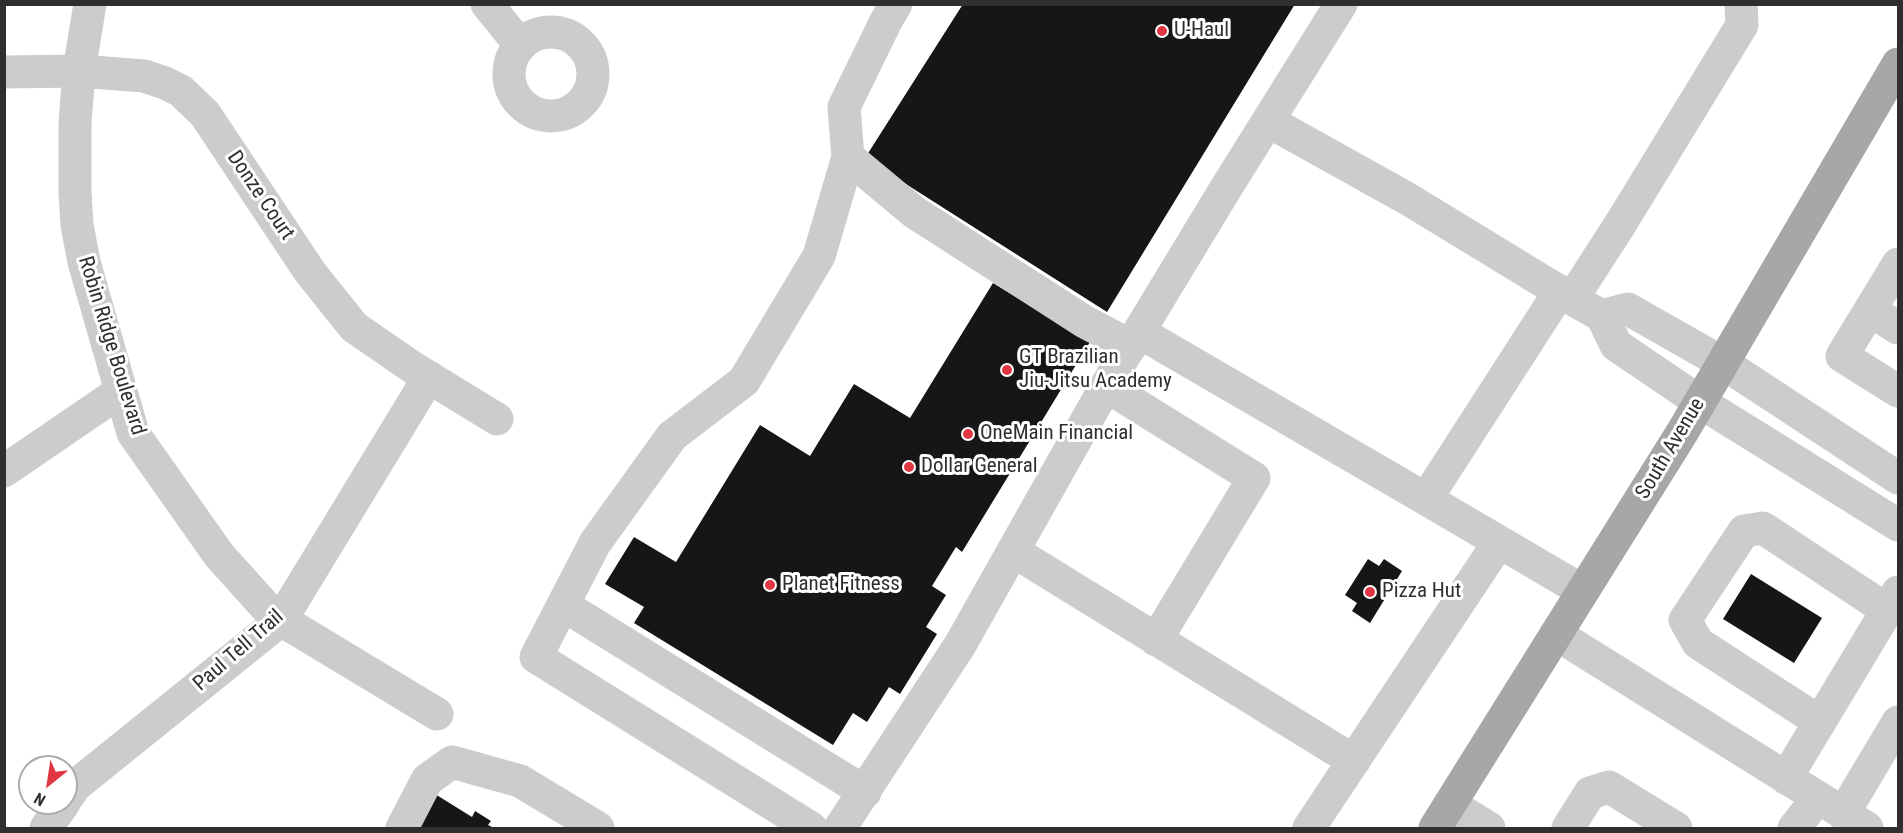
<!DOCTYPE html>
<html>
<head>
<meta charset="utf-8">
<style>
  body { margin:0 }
  #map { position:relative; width:1903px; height:833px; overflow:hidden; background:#fff; font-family:"Roboto Condensed",sans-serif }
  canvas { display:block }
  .frame { position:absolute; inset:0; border:6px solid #2f2f2f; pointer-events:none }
  .north { position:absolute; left:18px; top:755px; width:60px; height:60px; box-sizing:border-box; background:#fff; border:2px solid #acacac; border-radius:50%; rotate:210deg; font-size:16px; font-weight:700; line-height:24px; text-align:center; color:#2f2f2f }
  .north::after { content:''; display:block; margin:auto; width:21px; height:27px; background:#e03644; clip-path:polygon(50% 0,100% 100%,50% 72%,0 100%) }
</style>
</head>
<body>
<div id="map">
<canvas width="1903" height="833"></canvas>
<div class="frame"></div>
<div class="north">N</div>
</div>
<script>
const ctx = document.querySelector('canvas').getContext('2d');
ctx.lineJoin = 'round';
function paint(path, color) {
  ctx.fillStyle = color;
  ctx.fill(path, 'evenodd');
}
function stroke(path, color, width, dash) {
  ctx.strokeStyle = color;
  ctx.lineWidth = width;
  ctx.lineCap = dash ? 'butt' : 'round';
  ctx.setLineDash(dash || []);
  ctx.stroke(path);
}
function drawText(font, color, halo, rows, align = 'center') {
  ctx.font = font + ' "Roboto Condensed",sans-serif';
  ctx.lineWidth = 6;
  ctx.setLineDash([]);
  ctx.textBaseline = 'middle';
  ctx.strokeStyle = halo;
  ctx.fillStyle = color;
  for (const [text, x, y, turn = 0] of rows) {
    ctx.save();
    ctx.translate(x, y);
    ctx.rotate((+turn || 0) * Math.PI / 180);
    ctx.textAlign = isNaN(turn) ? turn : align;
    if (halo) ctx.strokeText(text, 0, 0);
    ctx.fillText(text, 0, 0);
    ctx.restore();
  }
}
paint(new Path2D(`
  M963 4H1295L1107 312 865 158Z
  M993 283 1090 342 962 552 956 547 932 586 946 595 926 627 937 634 900 694 889 687 867 722 853 713 833 745 634 623 644 607 605 584 634 537 676 562 760 425 810 456 854 384 910 418Z
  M1368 559 1379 566 1384 559 1402 571 1370 623 1352 611 1357 603 1345 595Z
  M1751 574 1822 618 1794 663 1723 619Z
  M435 794 472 817 475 811 491 821 488 825 494 828H414Z`), '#161616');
stroke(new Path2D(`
  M90 4 79 71 75 123V192L77 225 84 262 133 433 219 555 273 615 437 714
  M487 4 520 45
  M896 4 886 21 844 107 848 157 914 212 1085 322 1131 346
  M1741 4 1742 25 1621 223 1572 299 1602 316 1616 345 1700 402 1898 525
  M509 74a42 42 0 1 1 84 0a42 42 0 1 1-84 0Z
  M4 72 79 71 144 76 165 83 181 91 205 114 310 272 354 327 412 367 497 419
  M1268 121 1408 199 1572 299
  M1898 264 1842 356 1898 391
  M1560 291 1426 499 1583 591
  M1870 310 1898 328
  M1602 316 1628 309 1723 363 1898 478
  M1139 332 1426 499
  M1106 386 1254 478 1156 640
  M4 471 121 391
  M1013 551 1354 761
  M563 605 865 792
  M1556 634 1867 828
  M1820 722 1698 643 1685 620 1744 531 1763 528 1887 610
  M1786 778 1898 592
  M66 799 75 786 281 620 429 377
  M1450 804 1489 828
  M1843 814 1898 722
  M46 828 64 803
  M402 828 427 780 452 762 520 781 598 828
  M811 828 536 657 595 543 672 436 744 381 819 256 848 157
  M840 828 960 645 1106 386 1226 188 1341 4
  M1309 828 1499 542
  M1568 828 1590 793 1609 787 1676 828
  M1794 828 1818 798`), '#ccc', 33);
stroke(new Path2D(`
  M1435 828 1683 431 1898 64`), '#a7a7a7', 33);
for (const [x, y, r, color] of [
  [1162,31,6,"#e03644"],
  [1007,370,6,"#e03644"],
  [968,434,6,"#e03644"],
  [909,467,6,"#e03644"],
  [770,585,6,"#e03644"],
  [1370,592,6,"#e03644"]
]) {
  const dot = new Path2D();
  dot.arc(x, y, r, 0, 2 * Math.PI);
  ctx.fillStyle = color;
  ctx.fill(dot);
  stroke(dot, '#fff', 2);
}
drawText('21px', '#2f2f2f', '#fff', [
  ["U-Haul",1174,31],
  ["GT Brazilian",1019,358],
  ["Jiu-Jitsu Academy",1019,382],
  ["OneMain Financial",980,434],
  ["Dollar General",921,467],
  ["Planet Fitness",782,585],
  ["Pizza Hut",1382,592]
], 'left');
drawText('21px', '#2f2f2f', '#fff', [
  ["Donze Court",260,196,56],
  ["Robin Ridge Boulevard",111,346,73],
  ["South Avenue",1671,449,-59],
  ["Paul Tell Trail",239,651,-41]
]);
</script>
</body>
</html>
